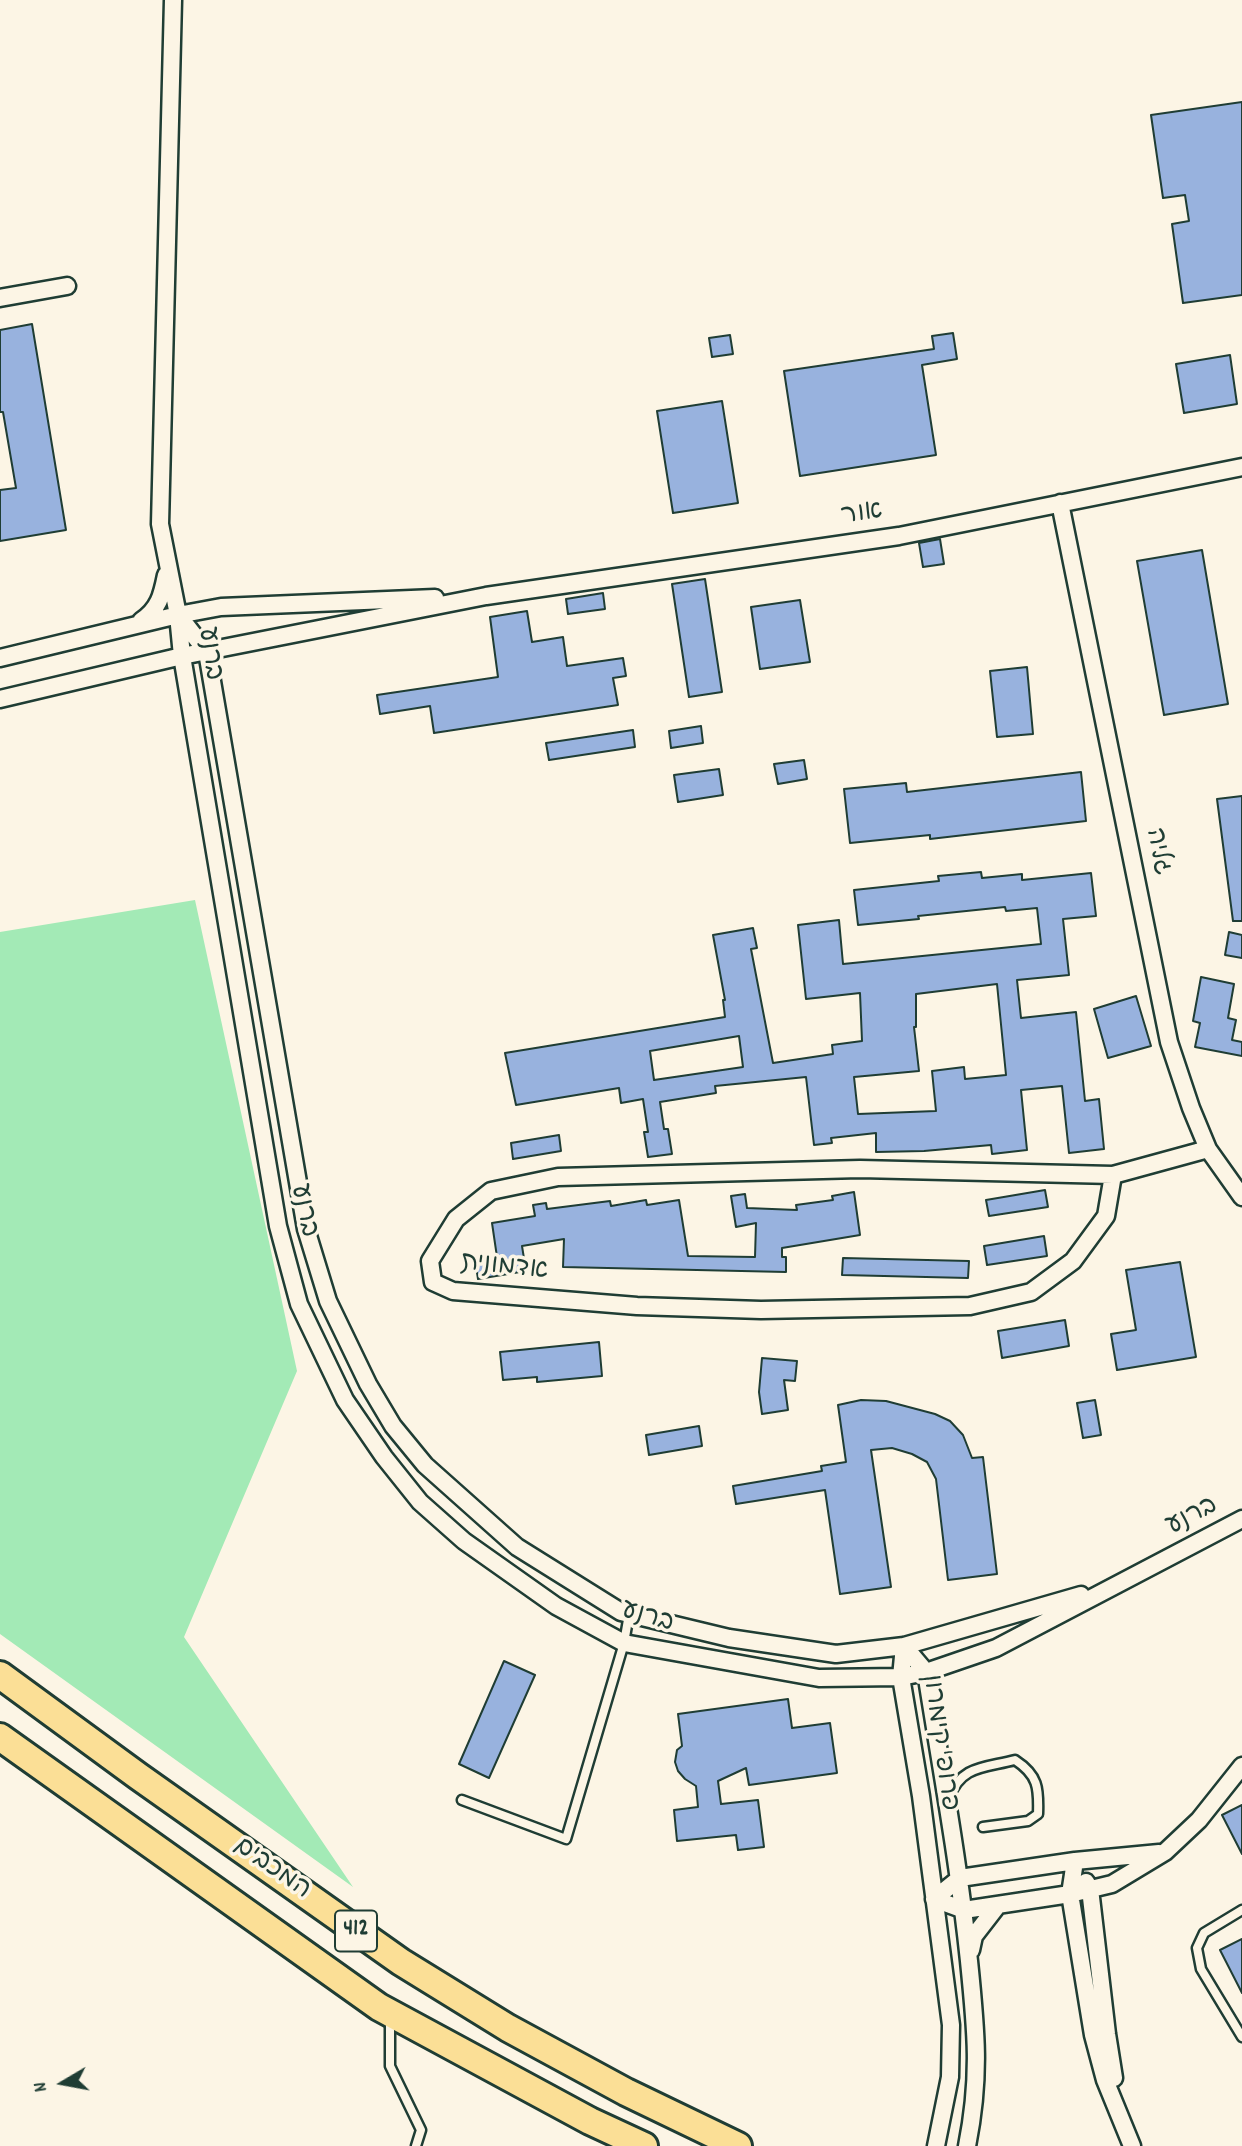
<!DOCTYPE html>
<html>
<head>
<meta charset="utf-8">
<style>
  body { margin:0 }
  #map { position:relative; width:1242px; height:2146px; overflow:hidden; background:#fcf5e5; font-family:Dekko,sans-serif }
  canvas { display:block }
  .north { position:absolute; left:28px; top:2048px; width:70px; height:70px; -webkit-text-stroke:5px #fcf5e5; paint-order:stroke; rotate:260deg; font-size:19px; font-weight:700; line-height:28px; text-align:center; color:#1f3d34 }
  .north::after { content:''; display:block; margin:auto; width:24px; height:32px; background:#1f3d34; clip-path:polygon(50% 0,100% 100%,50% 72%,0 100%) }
</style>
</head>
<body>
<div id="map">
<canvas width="1242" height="2146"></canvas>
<div class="north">N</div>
</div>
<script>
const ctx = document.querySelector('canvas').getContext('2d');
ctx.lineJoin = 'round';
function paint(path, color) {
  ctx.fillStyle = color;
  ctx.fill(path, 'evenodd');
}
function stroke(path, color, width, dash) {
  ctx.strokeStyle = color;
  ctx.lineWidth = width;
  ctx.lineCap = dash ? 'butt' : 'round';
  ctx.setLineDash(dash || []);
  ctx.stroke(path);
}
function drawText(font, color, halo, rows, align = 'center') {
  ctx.font = font + ' Dekko,"Playpen Sans Hebrew",sans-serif';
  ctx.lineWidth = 7;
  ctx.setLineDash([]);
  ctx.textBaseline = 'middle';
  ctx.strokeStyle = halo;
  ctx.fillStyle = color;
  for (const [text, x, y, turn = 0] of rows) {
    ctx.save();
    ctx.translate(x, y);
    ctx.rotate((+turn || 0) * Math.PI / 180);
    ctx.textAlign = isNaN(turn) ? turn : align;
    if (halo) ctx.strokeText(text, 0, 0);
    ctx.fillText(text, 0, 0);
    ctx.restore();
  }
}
paint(new Path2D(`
  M195 900 297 1371 184 1637 353 1887 0 1634V932Z`), '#a3eab6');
const building = new Path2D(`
  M1242 102V295L1183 303 1172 224 1189 221 1185 195 1163 198 1151 115Z
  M32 324 66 530 0 541V490L16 488 3 412H0V330Z
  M953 333 957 359 922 365 936 455 800 476 784 371 934 349 932 336Z
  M730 335 733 354 712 357 709 338Z
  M1230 355 1237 404 1184 413 1176 364Z
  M722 401 738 503 673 513 657 411Z
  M940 539 944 564 923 567 919 543Z
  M1202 550 1228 704 1164 715 1137 561Z
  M705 579 722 692 689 697 672 584Z
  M603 593 605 609 568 614 566 599Z
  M800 600 810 662 760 669 751 607Z
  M527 611 532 642 563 637 567 666 623 658 626 676 613 678 618 705 434 733 430 706 380 714 377 695 498 677 490 617Z
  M1027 667 1033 734 997 737 990 671Z
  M701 726 703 743 671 748 669 731Z
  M633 730 635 747 549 760 546 743Z
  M804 760 807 779 778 784 774 764Z
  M719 769 723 795 678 802 674 775Z
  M1081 772 1086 821 930 839V835L850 843 844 789 906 783 907 792Z
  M1242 796V921H1233L1217 799Z
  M981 872 982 878 1022 874V880L1091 873 1096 916 1063 919 1069 975 1017 980 1021 1018 1076 1012 1085 1101 1099 1099 1104 1149 1069 1153 1062 1086 1021 1090 1027 1150 992 1154 991 1145 924 1151 876 1152V1133L831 1138 832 1143 814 1145 806 1077 715 1086 716 1093 660 1102 664 1129H668L672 1154 648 1157 644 1132H648L643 1099 621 1103 619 1088 516 1105 505 1053 725 1017 723 1000H725L713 935 753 928 757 948 751 949 773 1063 833 1054 832 1045 862 1041 860 993 806 999 798 925 839 920 843 964 1041 944 1037 908 1006 911 1005 907 918 916 919 919 858 925 854 890 939 881 938 876ZM997 984 1006 1075 965 1079 964 1067 932 1071 936 1111 858 1114 854 1077 919 1071 914 1027H916V994ZM739 1036 743 1067 654 1080 650 1051Z
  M1229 932 1242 935V958L1225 955Z
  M1201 977 1234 984 1228 1018 1236 1020 1232 1040 1242 1042V1056L1195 1047 1200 1023 1193 1021Z
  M1136 996 1151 1046 1108 1058 1094 1009Z
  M559 1135 561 1151 513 1159 511 1143Z
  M1045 1190 1048 1207 989 1216 986 1200Z
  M854 1192 860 1235 782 1248V1257H786V1272L563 1267 564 1239 522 1246 526 1271 478 1279 475 1260 497 1257 492 1223 535 1216 533 1205 546 1203 547 1209 610 1201 611 1206 646 1200 647 1205 679 1200 688 1256 755 1257 756 1223 736 1227 731 1196 745 1194 747 1208 797 1210 796 1205 833 1200 832 1196Z
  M1044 1236 1047 1256 987 1265 984 1246Z
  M843 1258 969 1261 968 1278 842 1275Z
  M1180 1262 1196 1357 1117 1370 1111 1334 1136 1330 1126 1270Z
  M1065 1320 1069 1346 1002 1358 998 1331Z
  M599 1342 602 1376 537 1382V1377L503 1380 500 1352Z
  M762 1358 797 1361 795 1381 784 1380 788 1410 762 1414 759 1392Z
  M861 1400 886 1401 935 1414 950 1421 963 1435 972 1458 983 1457 997 1574 948 1580 936 1479 927 1462 912 1454 892 1448 871 1450 891 1587 840 1594 825 1490 736 1504 733 1486 822 1471 821 1466 846 1462 838 1405Z
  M1095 1400 1101 1435 1083 1438 1077 1403Z
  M699 1426 702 1446 649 1455 646 1435Z
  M504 1661 535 1675 489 1778 459 1764Z
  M788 1699 792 1728 830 1723 837 1773 749 1785 746 1768 718 1781 721 1804 758 1800 764 1847 738 1850 736 1835 677 1841 674 1810 698 1807 696 1786 685 1779 678 1771 675 1762 677 1750 682 1746 678 1714Z
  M1242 1805V1854L1222 1815Z
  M1242 1939V1993L1220 1950Z`);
paint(building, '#98b2de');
stroke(building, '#1f3d34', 2);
const lane = new Path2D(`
  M949 1798C961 1765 985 1768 1015 1760 1038 1775 1039 1788 1038 1814L1028 1821 983 1827
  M462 1800 566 1839 624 1643 629 1614
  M1242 1910 1204 1933 1197 1948 1201 1969 1242 2037
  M390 2020V2066L421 2130 416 2146`);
const street = new Path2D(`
  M173 0 160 524 178 615 182 656 278 1226 299 1304 345 1400 384 1457 420 1502 464 1541 556 1606 624 1643 819 1678 901 1677 926 1672 996 1648 1242 1519
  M0 298 67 286
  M1060 503 1169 1042 1191 1108 1208 1149 1242 1197
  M179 616 207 652 306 1229 328 1301 368 1384 393 1426 425 1465 517 1547 621 1612 729 1638 836 1654 904 1646 1081 1595
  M141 621C159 609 162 595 166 575
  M0 658 178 615 221 607 435 598
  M0 699 182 656 486 596 899 536 1242 467
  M1113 1175 1106 1216 1073 1261 1031 1292 970 1306 761 1310 637 1306 453 1291 433 1282 430 1261 456 1219 491 1191 558 1177 860 1169 1113 1175 1208 1149
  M904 1646 926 1672C941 1768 959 1864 969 1961 976 2029 981 2077 967 2146
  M904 1646 901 1677 921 1796 951 2025 950 2077 936 2146
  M1075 1861 1070 1894 1093 2035 1105 2080 1132 2146
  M1086 1882 1090 1889 1107 2034 1114 2078
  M934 1899 964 1910 1070 1894 1112 1884 1165 1852 1199 1820 1242 1766
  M934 1899 960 1878 1075 1861 1159 1853
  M971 1950 974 1936 998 1905`);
const primary = new Path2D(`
  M0 1675 138 1776 401 1962 508 2028 626 2092 738 2146
  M0 1737 379 2007 590 2121 644 2146`);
stroke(lane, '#1f3d34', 13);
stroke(street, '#1f3d34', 21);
stroke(primary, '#1f3d34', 32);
stroke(lane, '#fcf5e5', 8);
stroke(street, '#fcf5e5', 16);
stroke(primary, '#fbdf96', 26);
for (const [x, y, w] of [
  [356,1931,42]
]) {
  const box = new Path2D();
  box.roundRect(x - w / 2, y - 20.5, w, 41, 5);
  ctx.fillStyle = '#fcf5e5';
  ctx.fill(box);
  stroke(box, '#1f3d34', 2);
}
drawText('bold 24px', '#1f3d34', null, [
  ["412",356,1931]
]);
drawText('26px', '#1f3d34', '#fcf5e5', [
  ["אור",862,516,-8],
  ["ברנע",208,654,82],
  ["גליה",1156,852,79],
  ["ברנע",302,1211,78],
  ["אדמונית",504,1269,6],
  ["ברנע",1193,1518,-28],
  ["ברנע",647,1619,16],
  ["פרופ' קימרון",938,1743,82],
  ["המכבים",271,1870,35]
]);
</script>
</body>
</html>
